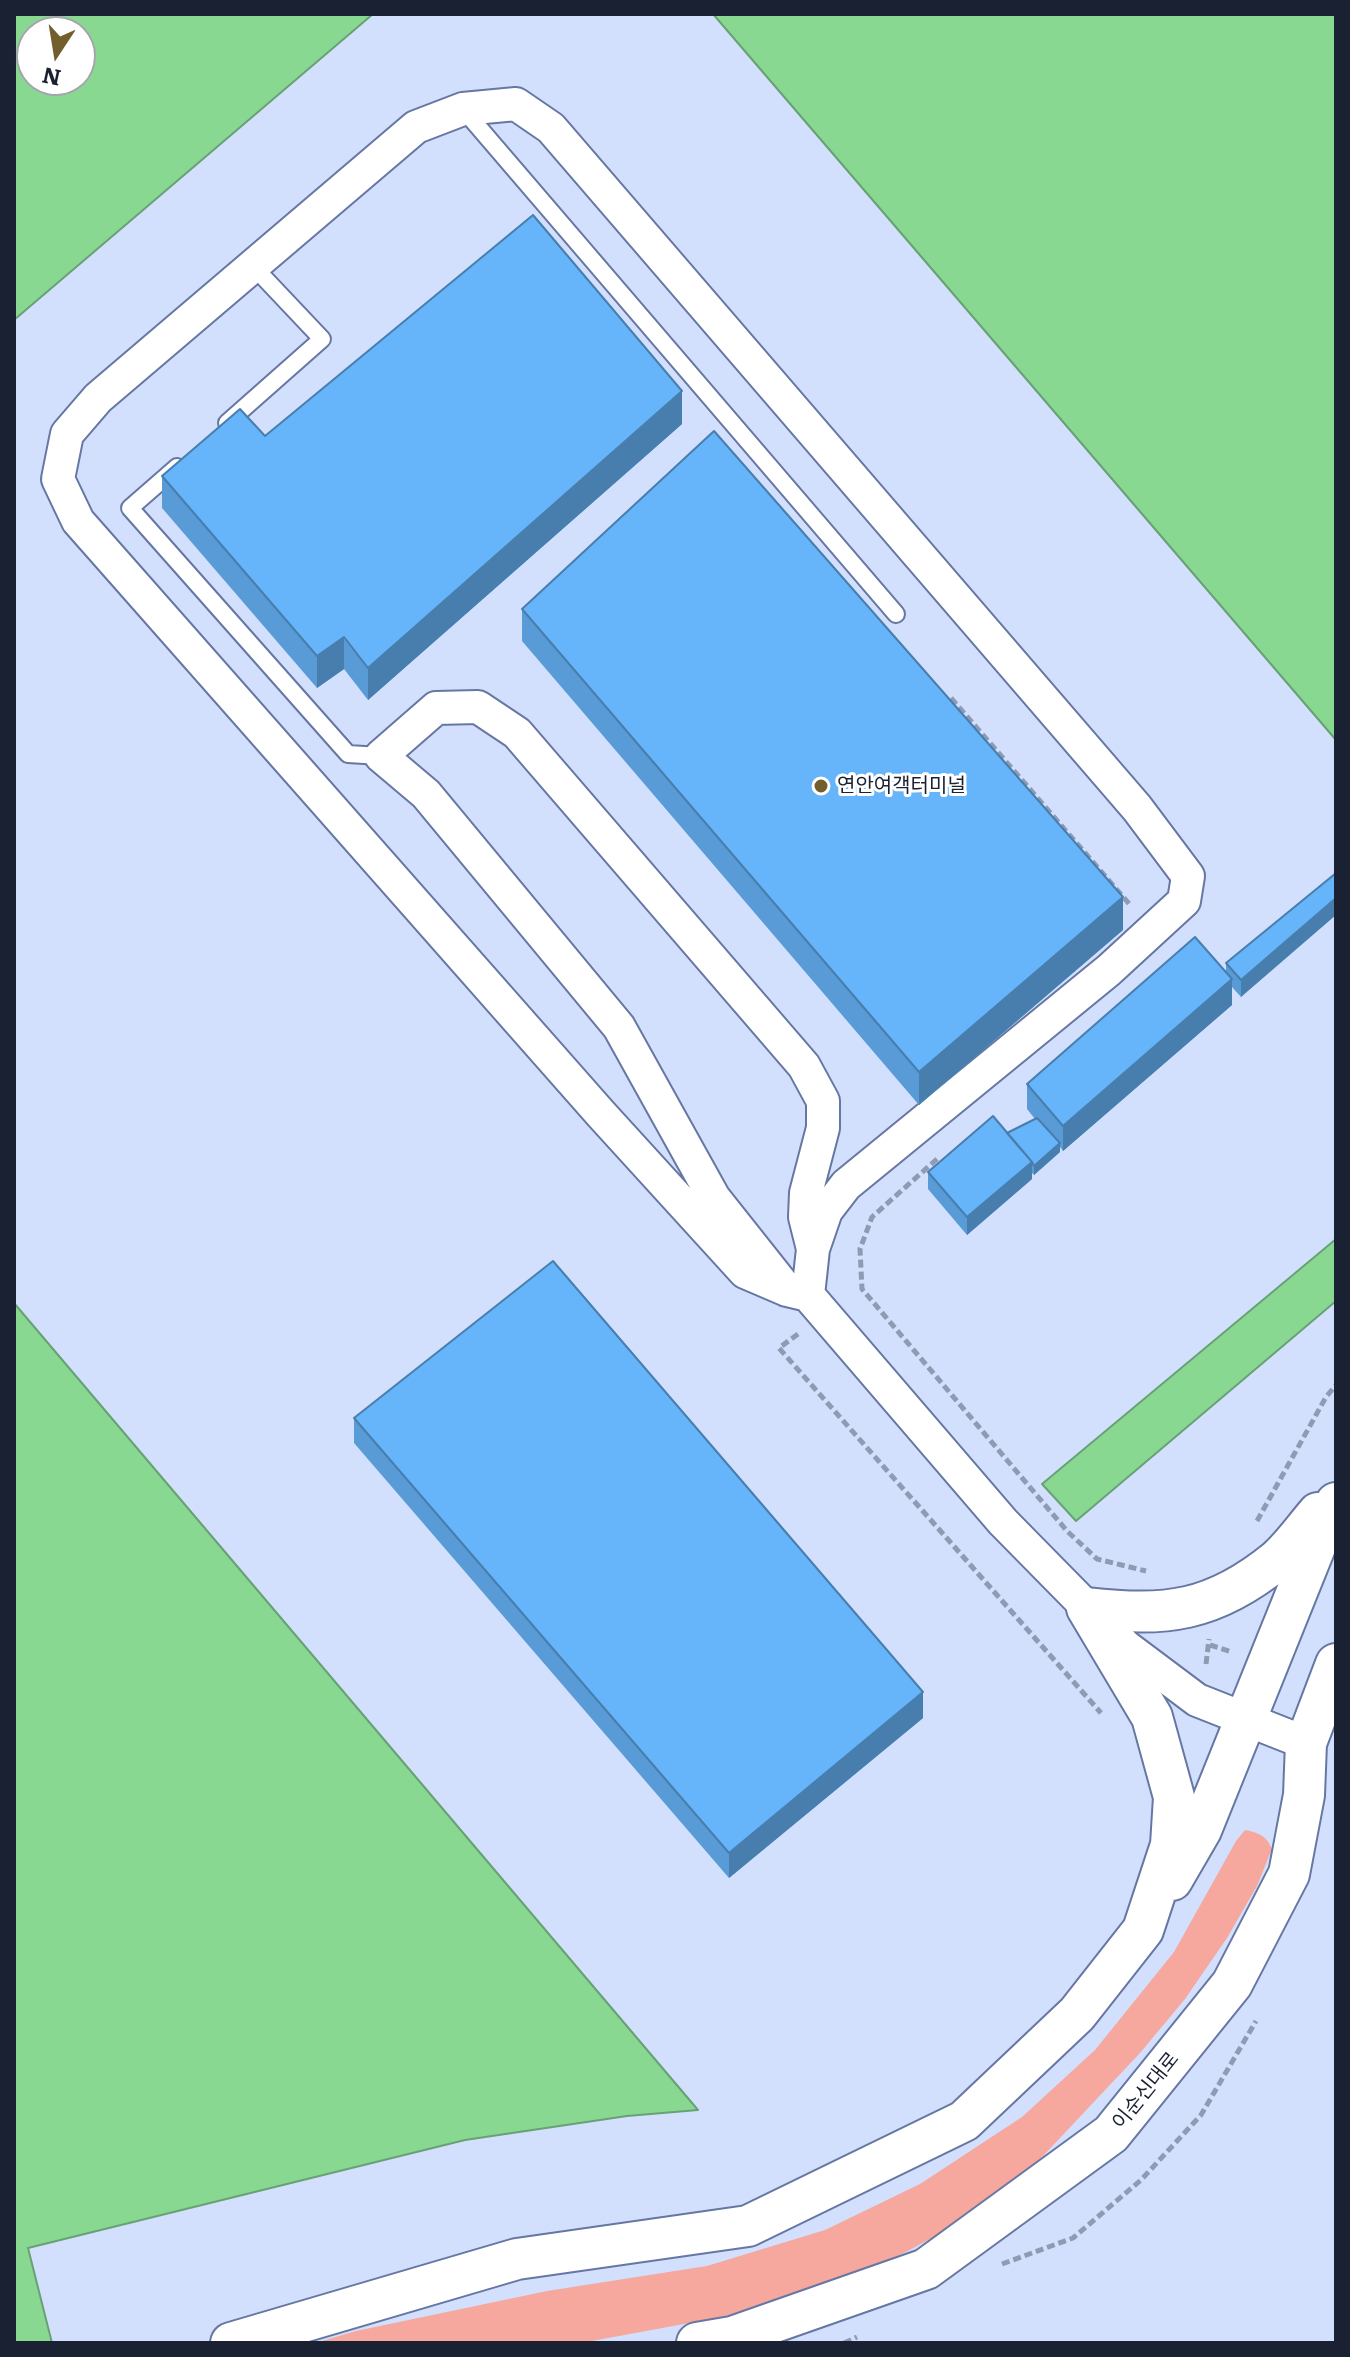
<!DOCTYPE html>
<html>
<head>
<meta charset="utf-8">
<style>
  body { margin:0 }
  #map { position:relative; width:1350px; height:2357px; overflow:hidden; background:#d3e0fd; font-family:Literata,serif }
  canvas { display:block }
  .frame { position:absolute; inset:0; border:16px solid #192132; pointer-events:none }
  .north { position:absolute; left:16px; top:16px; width:80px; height:80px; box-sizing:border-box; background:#fff; border:2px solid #a3a6ad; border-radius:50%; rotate:192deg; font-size:22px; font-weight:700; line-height:32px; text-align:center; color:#192132 }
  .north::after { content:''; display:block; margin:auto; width:28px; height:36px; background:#735e2d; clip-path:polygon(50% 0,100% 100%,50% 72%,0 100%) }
</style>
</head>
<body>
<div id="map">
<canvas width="1350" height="2357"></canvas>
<div class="frame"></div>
<div class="north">N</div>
</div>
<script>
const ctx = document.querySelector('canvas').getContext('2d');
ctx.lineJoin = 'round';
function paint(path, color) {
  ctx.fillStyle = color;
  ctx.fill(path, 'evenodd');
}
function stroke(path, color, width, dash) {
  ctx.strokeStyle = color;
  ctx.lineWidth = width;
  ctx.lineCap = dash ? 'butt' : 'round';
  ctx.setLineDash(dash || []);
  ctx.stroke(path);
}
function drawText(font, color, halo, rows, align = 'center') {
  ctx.font = font + ' Literata,"Noto Sans KR",serif';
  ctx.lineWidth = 6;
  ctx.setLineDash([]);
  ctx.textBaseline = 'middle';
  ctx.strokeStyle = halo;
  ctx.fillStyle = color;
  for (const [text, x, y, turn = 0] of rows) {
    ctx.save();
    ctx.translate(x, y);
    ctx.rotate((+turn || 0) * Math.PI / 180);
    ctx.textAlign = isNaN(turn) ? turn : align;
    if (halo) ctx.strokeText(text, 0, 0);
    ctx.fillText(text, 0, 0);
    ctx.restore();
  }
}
paint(new Path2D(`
  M1245 1830C1259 1833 1266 1835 1272 1849L1257 1886 1227 1938 1185 1999 1140 2053 1043 2156 988 2208 904 2253 829 2285 722 2317 581 2343H315L356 2331 547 2291 707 2266 825 2230 920 2184 1022 2117 1095 2050 1174 1952 1236 1841Z`), '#f6a79e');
const water = new Path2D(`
  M14 14H373L14 320ZM32 32H80V80H32Z
  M713 14H1336V740Z
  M1336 1239V1301L1076 1521 1042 1484Z
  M14 1303 698 2110 627 2116 465 2140 28 2248 52 2343H14Z`);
paint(water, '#89d891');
stroke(water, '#67a174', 2);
const service = new Path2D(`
  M463 109 896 614
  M227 423 322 339 253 266
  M177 467 130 508 348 754 381 756`);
const minor = new Path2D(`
  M787 1290 745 1272 601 1114 78 521 58 479 67 434 98 398 416 127 463 109 516 104 551 128 1137 808 1188 876 1184 901 1109 970 846 1185 826 1211 813 1249
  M808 1295 813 1249 805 1217 806 1193 823 1128V1101L804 1066 517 733 478 707 436 708 381 756 426 794 619 1027 714 1198 787 1290 808 1295 1003 1522 1125 1646 1197 1700 1306 1743`);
const tertiary = new Path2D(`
  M1087 1608C1166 1617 1213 1612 1277 1560 1292 1547 1305 1528 1318 1513
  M1172 1880 1201 1830 1317 1542 1336 1503
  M231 2343 517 2259 748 2226 964 2121 1077 2014 1143 1930 1171 1845 1174 1797 1152 1717 1087 1608
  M697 2343 732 2337 926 2269 1111 2134 1232 1984 1289 1874 1304 1795 1306 1743 1336 1664`);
stroke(service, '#6577a2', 20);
stroke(minor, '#6577a2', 36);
stroke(tertiary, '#6577a2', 44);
stroke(new Path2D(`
  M951 698 1131 906
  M937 1159 872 1217 860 1249 862 1289 1067 1531 1097 1559 1146 1571
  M798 1334 779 1348 1101 1713
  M1257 1521 1326 1397 1336 1385
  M1210 1645 1232 1652
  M1206 1664 1209 1639
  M1002 2264 1073 2238 1141 2180 1201 2115 1256 2021
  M844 2343 857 2337`), '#8f9ab3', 5, [8, 4]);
stroke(service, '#fff', 16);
stroke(minor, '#fff', 32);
stroke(tertiary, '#fff', 40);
paint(new Path2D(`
  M682 424 368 700 344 669 317 688 162 508V476L265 436Z
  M522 609 1123 930 919 1105 522 641Z
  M1336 873 1241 997 1232 987V1005L1063 1151 1060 1147V1152L1034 1175 1032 1173V1179L967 1235 928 1189V1172L1035 1119 1027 1109V1084L1226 973V963Z
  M354 1418 923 1718 729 1878 354 1443Z`), '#589bd6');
paint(new Path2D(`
  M682 391V424L368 700V668Z
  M344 637V669L317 688V656Z
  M1123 897V930L919 1105V1072Z
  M1336 898V915L1241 997V980Z
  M1232 979V1005L1063 1151V1126Z
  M1060 1143V1152L1034 1175V1166Z
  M1032 1162V1179L967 1235V1217Z
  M923 1692V1718L729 1878V1853Z`), '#477eae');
const building = new Path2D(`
  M533 215 682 391 368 668 344 637 317 656 162 476 240 409 265 436Z
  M714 431 1123 897 919 1072 522 609Z
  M1336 873V898L1241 980 1226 963Z
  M1195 937 1232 979 1063 1126 1027 1084Z
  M993 1116 1032 1162 967 1217 928 1172Z
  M1037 1118 1060 1143 1034 1166 1032 1162 1007 1133Z
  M553 1261 923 1692 729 1853 354 1418Z`);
paint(building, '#66b4f9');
stroke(building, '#477eae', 2);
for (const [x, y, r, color] of [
  [821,786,8,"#735e2d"]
]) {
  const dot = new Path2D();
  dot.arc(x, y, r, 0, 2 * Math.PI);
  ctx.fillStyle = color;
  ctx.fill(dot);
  stroke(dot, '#fff', 3);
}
drawText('20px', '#192132', '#fff', [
  ["연안여객터미널",837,786]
], 'left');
drawText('20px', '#192132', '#fff', [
  ["이순신대로",1146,2091,-51]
]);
</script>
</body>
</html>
